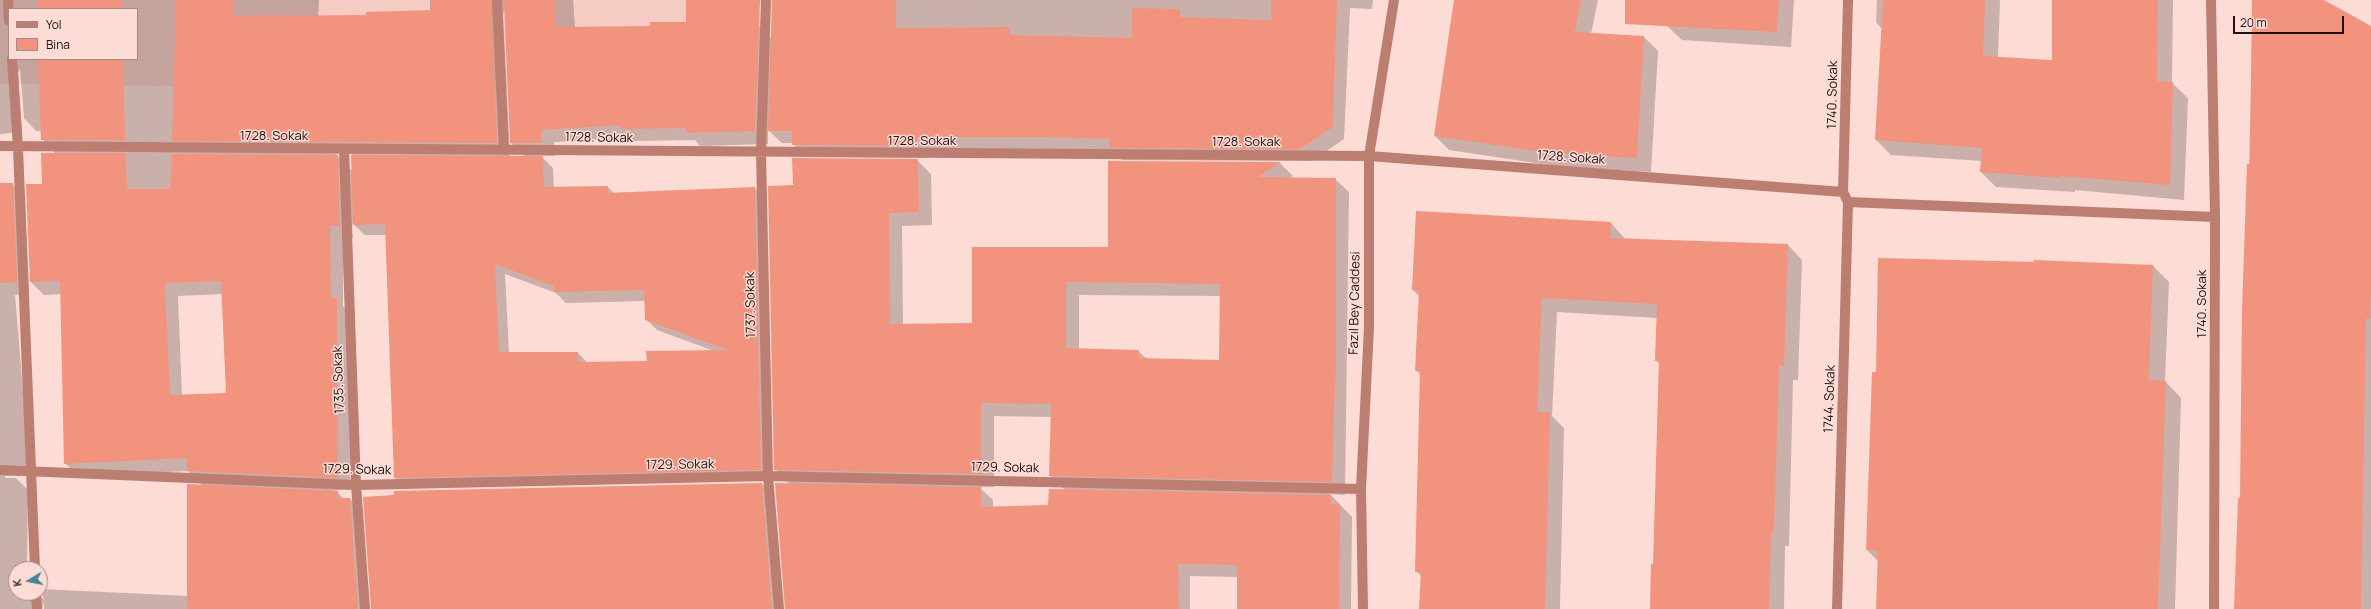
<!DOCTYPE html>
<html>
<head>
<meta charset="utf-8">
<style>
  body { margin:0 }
  #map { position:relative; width:2371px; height:609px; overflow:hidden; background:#fcdcd5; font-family:Manrope,sans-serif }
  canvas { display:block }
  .legend { position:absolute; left:8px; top:8px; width:130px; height:52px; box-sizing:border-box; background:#fcdcd5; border:1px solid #a38c87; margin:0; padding:5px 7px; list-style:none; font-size:12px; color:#1e1311 }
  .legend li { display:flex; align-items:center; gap:8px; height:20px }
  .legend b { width:20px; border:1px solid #a38c87 }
  .north { position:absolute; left:8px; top:561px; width:40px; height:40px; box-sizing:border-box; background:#fcdcd5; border:1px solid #a38c87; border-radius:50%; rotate:260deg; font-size:11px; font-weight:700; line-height:16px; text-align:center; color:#1e1311 }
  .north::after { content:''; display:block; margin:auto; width:14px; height:18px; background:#428695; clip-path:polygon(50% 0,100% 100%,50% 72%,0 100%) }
  .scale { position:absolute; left:2233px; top:16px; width:111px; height:18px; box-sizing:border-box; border:2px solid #1e1311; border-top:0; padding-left:5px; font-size:12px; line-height:14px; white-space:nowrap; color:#1e1311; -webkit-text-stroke:3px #fcdcd5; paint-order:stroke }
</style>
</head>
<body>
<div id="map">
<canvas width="2371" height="609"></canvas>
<ul class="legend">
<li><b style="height:5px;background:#bc7e70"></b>Yol</li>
<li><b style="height:11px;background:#f2937e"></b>Bina</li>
</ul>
<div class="north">K</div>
<div class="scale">20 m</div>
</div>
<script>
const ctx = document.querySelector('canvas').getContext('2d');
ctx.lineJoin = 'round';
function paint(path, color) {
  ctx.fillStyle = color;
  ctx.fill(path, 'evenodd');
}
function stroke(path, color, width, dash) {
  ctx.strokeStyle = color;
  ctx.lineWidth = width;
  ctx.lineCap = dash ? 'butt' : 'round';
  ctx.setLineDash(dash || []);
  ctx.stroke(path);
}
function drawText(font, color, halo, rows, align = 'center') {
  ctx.font = font + ' Manrope,sans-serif';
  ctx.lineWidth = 3;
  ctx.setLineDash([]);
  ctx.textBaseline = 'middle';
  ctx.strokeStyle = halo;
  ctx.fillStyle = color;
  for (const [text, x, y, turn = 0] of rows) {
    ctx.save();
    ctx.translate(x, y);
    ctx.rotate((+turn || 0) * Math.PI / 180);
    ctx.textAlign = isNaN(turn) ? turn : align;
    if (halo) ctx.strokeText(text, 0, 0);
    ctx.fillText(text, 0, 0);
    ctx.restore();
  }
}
paint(new Path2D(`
  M0 0H750L709 92 0 84ZM9 9H137V59H9Z`), '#f4ccc3');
paint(new Path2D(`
  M0 0H319L318 17 367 16 430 11V0H573L575 28 758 25 772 39 794 0H1373L1372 9 1350 8 1344 139 1312 161 1122 160 1113 151 929 149V158L805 157 793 143H782L768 130V144L700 146 695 140 634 141 630 138 554 142 555 156H541L553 168 554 188 608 187 614 193 755 188 766 199 772 480 406 488 395 477 386 235H365L352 223 353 238 343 239V306L349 312 350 490H335L344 499H350L362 511 369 609H44V601L42 609H0V184H12L25 197 29 294 15 295 30 476H5V478H16L28 490 27 569H16V593H37L44 600 41 589 188 596 203 486 188 471 78 476 65 463 61 294 44 295 31 282 43 185 56 154 42 139 41 131H36L24 118 20 68 18 73 22 132 0 134ZM9 9H137V59H9ZM505 9 511 143 526 157H510L503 14ZM336 154H352V171ZM505 274 556 293 566 303 645 301 646 319 657 330 714 351 648 362 588 363 578 353H509ZM223 294 227 394 182 396 178 296Z
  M1456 0H1598L1591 34 1644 37 1658 51 1651 172 1562 167 1449 150 1435 136Z
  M1669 0H1794L1791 47 1682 40 1667 26Z
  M1877 0H2000L1998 58 2053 61V0H2173L2172 83 2188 98 2184 200 2075 190V192L1996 187 1981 172 1982 161 1891 155 1876 140 1882 29 1876 22Z
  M2253 0H2322L2371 27V609H2235L2241 499Z
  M917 160 931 174 932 225 902 226 903 325 973 324 1109 248 1110 162 1280 163 1293 176 1289 178 1335 179 1349 192 1345 495 1330 494 1352 517 1351 609H1238V577L1190 576V609H786L790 484 775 469 794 186ZM1079 295 1221 296 1220 361 1147 359 1138 351 1079 349ZM994 416 1052 417 1050 475 1065 490 1049 506 993 508V500L979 487H994Z
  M1417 212 1611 223 1626 240 1788 245 1802 260 1798 380H1793L1789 546H1785L1784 609H1651L1654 565 1659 364 1656 360 1657 318 1557 312 1552 416 1564 428 1560 609H1420L1421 576 1416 571 1421 375 1416 370 1420 297 1413 290Z
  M2035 261 2153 266 2169 282 2165 381 2181 398 2175 609H1877L1879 562 1867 550 1877 373Z
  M762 484 774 496 783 609H372Z`), '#0003');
paint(new Path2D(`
  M37 0H121V9H37Z
  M176 0H234L233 16 366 15V12L432 10V0H491L497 143 172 141Z
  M504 0H555V26L563 27 650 26V22H686V0H760L755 131 686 133V128L620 129V125L542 130V143H510Z
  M772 0H896V28L1010 27V35L1132 38V8L1180 9V17L1271 20V0H1337L1333 127 1300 149 1109 148V139L1045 137H917V146L792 145V131H768Z
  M1454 0H1581L1575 32 1644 36 1637 158 1549 153 1434 136Z
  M1625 0H1779L1777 32 1625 24Z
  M1883 0H1985L1983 56 2052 60V0H2158L2157 81 2173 82 2170 185 2060 176V178L1980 172 1982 148 1875 140Z
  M2252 0H2324L2371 26V288L2370 319 2366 318 2361 609H2234L2238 498H2240L2242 311 2247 164H2250Z
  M38 59H123L125 140H41Z
  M41 153H126L127 189H170L172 154 338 155 340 226H330L331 298H337L338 478 187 471V458L64 464 60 281 30 282 26 184H42ZM221 281 226 393 170 395 165 283Z
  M351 155 543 156 544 187 608 186V193L755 187 761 470 394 478 385 224 353 225ZM495 264 554 286V292L644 290 645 320 728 350 646 351 647 361 578 362V352H499Z
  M792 158 918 159 919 212 889 213 890 324 972 323V247H1108V161L1281 162 1258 177 1336 178V355L1332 482 1049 476 1051 404 981 403V474L774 470 768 186 793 185ZM1066 282 1220 284 1219 360 1139 358V350L1066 348Z
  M0 183H13L17 282 0 283Z
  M1416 211 1611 222 1610 238 1788 244 1784 366 1779 365 1774 532H1771L1769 609H1650L1651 564H1653L1659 361H1655L1657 304 1542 298 1537 412H1550L1545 609H1419L1421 572H1415L1420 371H1415L1419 291 1412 290Z
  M1878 258 2034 262V260L2153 265 2149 380 2166 381 2158 609H1876L1878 551 1866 550 1872 372H1876Z
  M762 483 772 609H371L363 497 394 495V491Z
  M775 483 981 487V507L1048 505 1049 489 1331 495V504H1340L1339 609H1237V565L1178 564 1179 609H785Z
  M187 484 338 491V498H350L358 609H187Z`), '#f2937e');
stroke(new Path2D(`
  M8 0 9 21
  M497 0 504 150
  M766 0 761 153 768 476 779 609
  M2211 0 2215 217 2214 609
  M12 59 18 148 35 569
  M0 146 1369 156 1843 192
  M344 149 356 485 365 609
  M1848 202 2215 217
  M0 470 356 485 768 476 1361 489
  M36 593 37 609
  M1363 609 1361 489 1369 327V156L1394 0
  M1837 609 1848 202 1843 192 1848 0`), '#bc7e70', 10);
drawText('13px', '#1e1311', '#fcdcd5', [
  ["1740. Sokak",1833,95,-89],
  ["1728. Sokak",274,136],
  ["1728. Sokak",599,138,1],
  ["1728. Sokak",922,141],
  ["1728. Sokak",1246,142],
  ["1728. Sokak",1571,158,4],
  ["Fazıl Bey Caddesi",1355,303,-89],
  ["1740. Sokak",2202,304,-90],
  ["1737. Sokak",751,305,-91],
  ["1735. Sokak",339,380,-92],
  ["1744. Sokak",1830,399,-88],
  ["1729. Sokak",680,465,-1],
  ["1729. Sokak",1005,468,1],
  ["1729. Sokak",357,470,1]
]);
</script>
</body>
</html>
